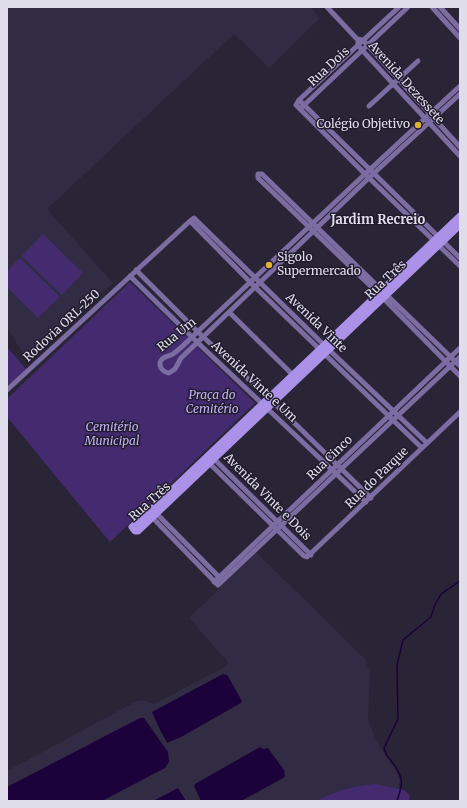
<!DOCTYPE html>
<html>
<head>
<meta charset="utf-8">
<style>
  body { margin:0 }
  #map { position:relative; width:467px; height:808px; overflow:hidden; background:#2a2437; font-family:Merriweather,serif }
  canvas { display:block }
  .frame { position:absolute; inset:0; border:8px solid #e0ddea; pointer-events:none }
</style>
</head>
<body>
<div id="map">
<canvas width="467" height="808"></canvas>
<div class="frame"></div>
</div>
<script>
const ctx = document.querySelector('canvas').getContext('2d');
ctx.lineJoin = 'round';
function paint(path, color) {
  ctx.fillStyle = color;
  ctx.fill(path, 'evenodd');
}
function stroke(path, color, width, dash) {
  ctx.strokeStyle = color;
  ctx.lineWidth = width;
  ctx.lineCap = dash ? 'butt' : 'round';
  ctx.setLineDash(dash || []);
  ctx.stroke(path);
}
function drawText(font, color, halo, rows, align = 'center') {
  ctx.font = font + ' Merriweather,serif';
  ctx.lineWidth = 3;
  ctx.setLineDash([]);
  ctx.textBaseline = 'middle';
  ctx.strokeStyle = halo;
  ctx.fillStyle = color;
  for (const [text, x, y, turn = 0] of rows) {
    ctx.save();
    ctx.translate(x, y);
    ctx.rotate((+turn || 0) * Math.PI / 180);
    ctx.textAlign = isNaN(turn) ? turn : align;
    if (halo) ctx.strokeText(text, 0, 0);
    ctx.fillText(text, 0, 0);
    ctx.restore();
  }
}
paint(new Path2D(`
  M7 7H310L320 18 269 68 234 34 47 209 113 283 29 362 7 328Z
  M255 551 365 659 370 673 368 719 375 738 386 757 394 768 399 778V785L395 801H7V771L137 701 143 700 154 704 227 666 228 662 189 618 218 590V586Z`), '#322b44');
paint(new Path2D(`
  M43 234 83 273 62 295 22 256Z
  M20 258 60 297 38 318 7 287V271Z
  M130 282 255 403 110 542 7 417V399Z
  M7 347 27 370 7 386Z
  M375 784 404 790 409 794 410 801H318C335 790 355 786 375 784Z`), '#442b70');
paint(new Path2D(`
  M223 674 227 675 229 678 242 701 241 703 181 737 167 743 160 730 152 712Z
  M140 718H144L168 752 169 762 165 768 102 801H7V787Z
  M260 747 263 749 268 748 284 770 285 777 241 801H201L194 786 195 784Z
  M178 788 186 801H153Z`), '#1b023a');
stroke(new Path2D(`
  M397 801C403 784 404 777 392 762 389 758 385 754 384 748L398 719 397 665 403 640 431 617 434 607 441 594 460 581`), '#1b023a', 1.5);
stroke(new Path2D(`
  M327 7 357 39 363 40 460 147
  M399 7 299 100 296 105 365 174 460 266
  M432 7 460 38
  M440 7 460 29
  M358 42V45L362 50 460 156
  M460 86 365 174 192 337C186 343 180 349 173 354 170 356 165 356 162 359 157 365 162 372 169 373L175 369 181 358 373 174 460 94
  M299 100 460 258
  M369 106 418 61
  M302 107 408 7
  M190 221 255 287 422 448
  M136 270 198 332 273 402 371 498
  M130 276 197 342 366 502
  M229 312 295 377
  M460 366 262 174H258V178L383 298 460 376
  M7 390 190 221 194 218 324 345 427 443
  M212 457 311 555
  M207 461 304 556 307 557 460 412
  M155 512 221 579
  M150 515 218 585 460 357
  M214 582 460 348`), '#7b6ca1', 5);
stroke(new Path2D(`
  M460 216 155 506 132 527 135 531H138L460 225`), '#ab91e7', 7);
for (const [x, y, r, color] of [
  [418,125,4,"#dfb034"],
  [269,265,4,"#dfb034"]
]) {
  const dot = new Path2D();
  dot.arc(x, y, r, 0, 2 * Math.PI);
  ctx.fillStyle = color;
  ctx.fill(dot);
  stroke(dot, '#201b2d', 1.5);
}
drawText('12px', '#e0ddea', '#201b2d', [
  ["Rua Dois",329,67,-43],
  ["Avenida Dezessete",406,83,48],
  ["Rua Três",386,280,-43],
  ["Avenida Vinte",316,323,44],
  ["Rodovia ORL-250",62,326,-43],
  ["Rua Um",177,335,-39],
  ["Avenida Vinte e Um",254,382,43],
  ["Rua Cinco",330,458,-44],
  ["Rua do Parque",377,478,-44],
  ["Avenida Vinte e Dois",267,497,45],
  ["Rua Três",150,502,-42]
]);
drawText('12px', '#e0ddea', '#201b2d', [
  ["Colégio Objetivo",410,125],
  ["Sigolo",277,258,"left"],
  ["Supermercado",277,272,"left"]
], 'right');
drawText('italic 12px', '#c4b3f4', '#201b2d', [
  ["Praça do",212,396],
  ["Cemitério",212,410],
  ["Cemitério",112,428],
  ["Municipal",112,442]
]);
drawText('bold 13px', '#e0ddea', '#201b2d', [
  ["Jardim Recreio",378,220]
]);
</script>
</body>
</html>
